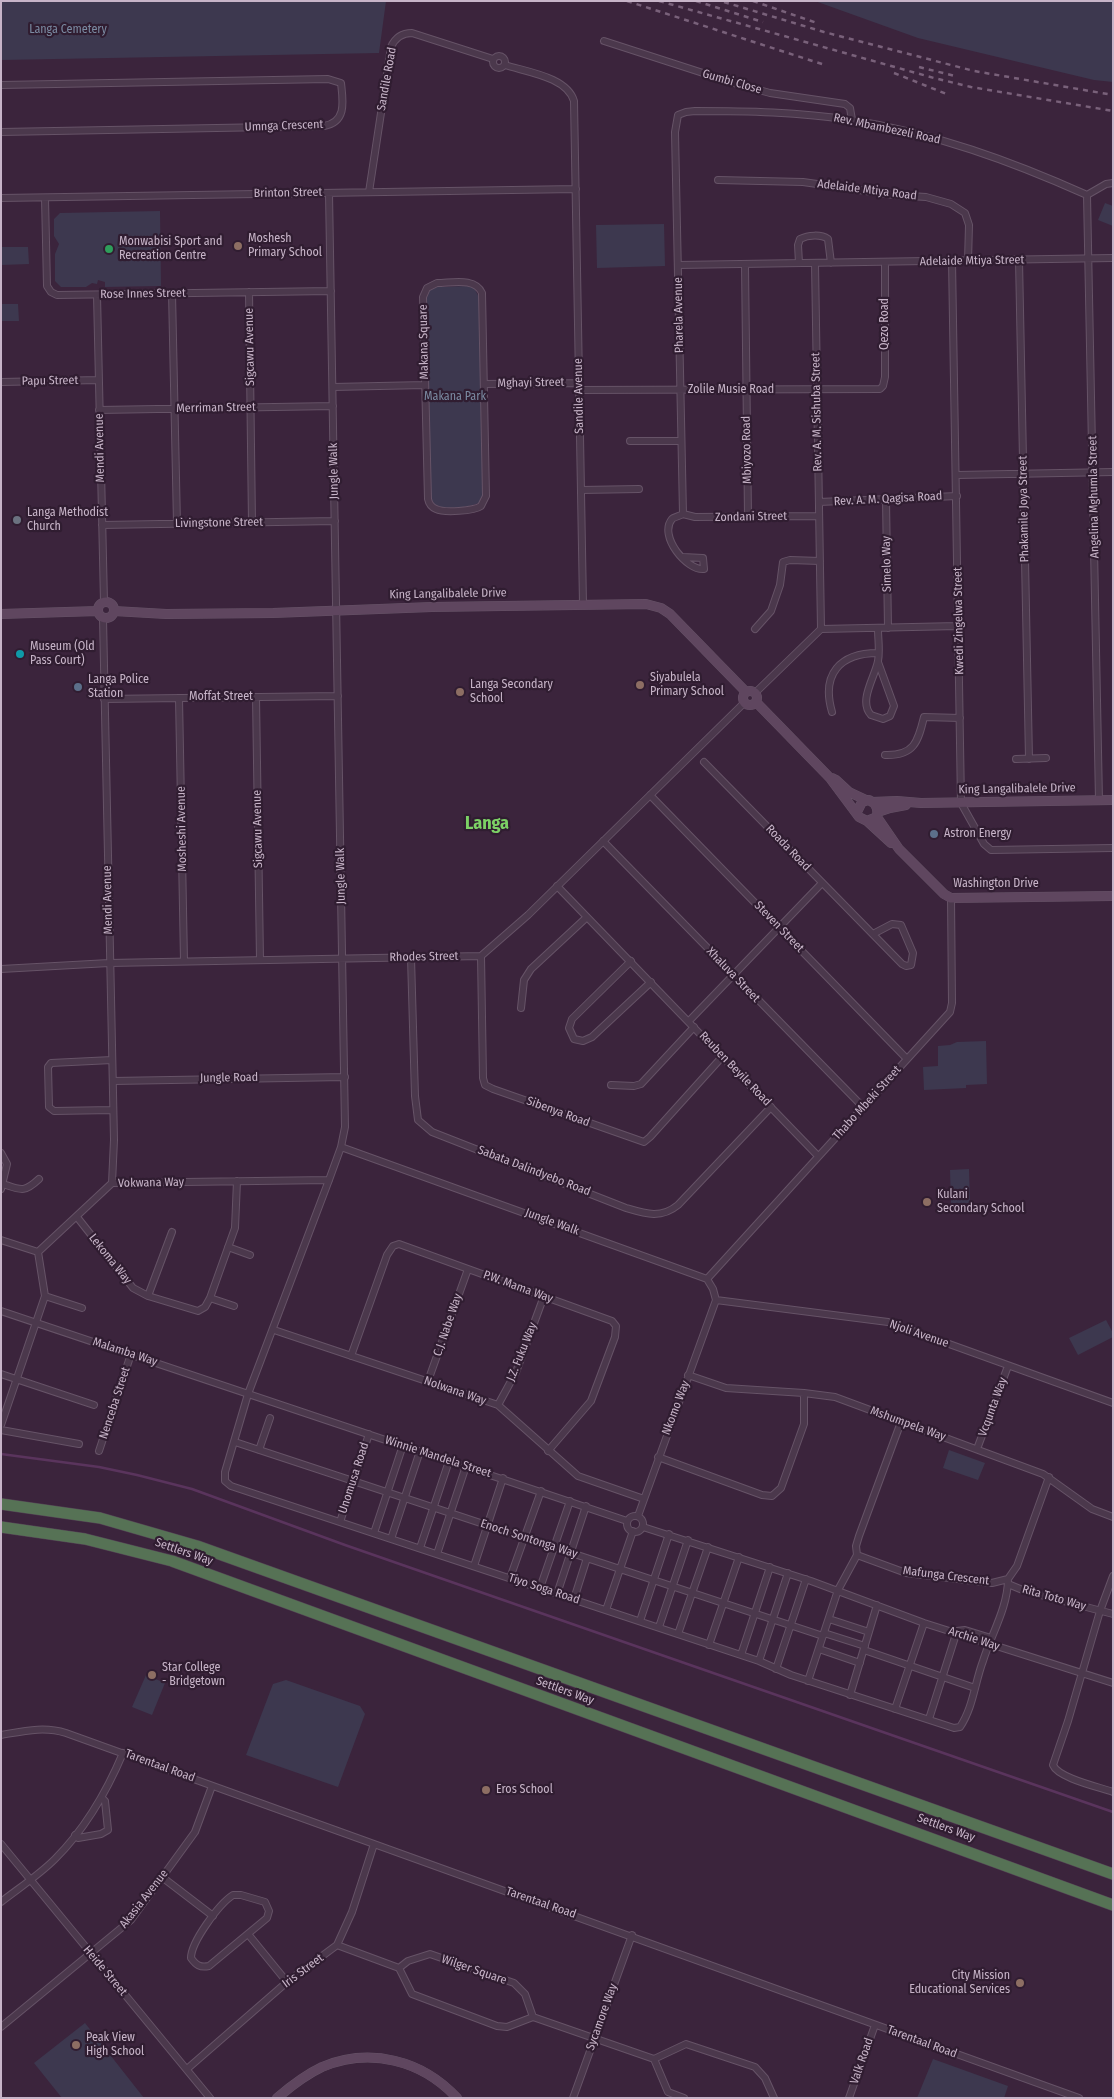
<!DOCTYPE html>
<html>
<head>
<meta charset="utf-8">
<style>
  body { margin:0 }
  #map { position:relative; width:1114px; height:2099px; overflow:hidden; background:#3b243c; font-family:"Fira Sans Condensed",sans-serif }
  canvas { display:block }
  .frame { position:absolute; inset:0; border:2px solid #c7b4c8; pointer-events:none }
</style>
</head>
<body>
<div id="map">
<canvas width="1114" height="2099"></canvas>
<div class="frame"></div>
</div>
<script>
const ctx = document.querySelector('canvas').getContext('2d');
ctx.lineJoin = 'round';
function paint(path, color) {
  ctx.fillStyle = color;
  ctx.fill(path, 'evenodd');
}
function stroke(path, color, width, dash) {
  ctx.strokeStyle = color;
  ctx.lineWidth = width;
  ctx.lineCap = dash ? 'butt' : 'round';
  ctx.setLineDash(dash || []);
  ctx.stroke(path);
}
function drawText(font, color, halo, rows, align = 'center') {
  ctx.font = font + ' "Fira Sans Condensed",sans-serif';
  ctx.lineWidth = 4.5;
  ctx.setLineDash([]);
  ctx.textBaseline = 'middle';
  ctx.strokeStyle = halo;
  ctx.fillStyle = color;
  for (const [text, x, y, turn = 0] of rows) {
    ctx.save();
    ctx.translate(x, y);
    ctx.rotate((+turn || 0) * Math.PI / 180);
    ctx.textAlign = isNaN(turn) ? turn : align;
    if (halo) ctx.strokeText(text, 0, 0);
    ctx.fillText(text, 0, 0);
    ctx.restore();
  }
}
paint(new Path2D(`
  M1 1H386L379 53 1 60Z
  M815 1H1113V82L1094 80 918 38Z
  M1105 203 1113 206V226L1098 220Z
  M160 211 161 286 105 287V282L98 280 97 284 92 283 86 287H61L55 281V254L59 244 54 236V219L60 213Z
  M664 224 665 266 597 268 596 225Z
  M28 247 29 264 1 265V247Z
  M469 286 474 288 479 297 483 496 480 502C474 507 445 510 437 506 432 504 431 500 430 496L427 297 430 290 437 287Z
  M1 304H18L19 321H1Z
  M986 1041 987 1084 966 1085V1088L924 1090 923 1067 938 1066V1046L950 1045 957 1042Z
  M969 1169 970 1203H951L950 1170Z
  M1106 1320 1113 1333V1337L1078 1355 1069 1338Z
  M949 1450 985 1463 978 1480 943 1468Z
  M146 1675 165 1683 152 1715 132 1707Z
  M286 1680 360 1706 365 1714 338 1787 246 1755 273 1684Z
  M85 2023 144 2098H62L34 2063Z
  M933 2059 1008 2086 1004 2098H917Z`), '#3d384f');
stroke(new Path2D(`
  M1 1454 99 1467 137 1475 192 1489 345 1545 1113 1812`), '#5a345d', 2.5);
const street = new Path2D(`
  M604 41 737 84 770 93 845 104 850 108 852 120
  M493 62a6 6 0 1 1 12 0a6 6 0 1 1-12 0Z
  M505 65C527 72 567 77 574 101L583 604
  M1 85 328 79 341 83C343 101 347 122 324 126L1 132
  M718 180 803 182 894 195 926 197 951 204 965 213 969 225 968 261
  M369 192 391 47C395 38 402 33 412 33L493 59
  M329 193 345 1127 341 1147 329 1180 248 1394 225 1472V1481L231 1486 759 1661 791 1675 954 1728 960 1727C973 1708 975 1682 983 1661 991 1635 1008 1607 1008 1579
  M1087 195 1099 800
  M1087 195 1106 184 1113 183
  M1 198 576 189
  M45 198 47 286 51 292 57 295 331 291
  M1019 260 1029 759
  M952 261 961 803 984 844 991 850 1113 848
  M799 263 798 245 800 239C808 235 821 234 828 239L831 263
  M745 264 748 516
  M678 265 1113 258
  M437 283C452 283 475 277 482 293L486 496 481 506C474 511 444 513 436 509 431 507 429 504 428 499L423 297 427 288Z
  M249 292 252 523
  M172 293 177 524
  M97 295 104 602
  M1 382 99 380
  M484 384 578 383
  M333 387 425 385
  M578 390 880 389 883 386 885 377V262
  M99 410 333 406
  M630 441H681
  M957 475 1113 472
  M581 490 639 489
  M886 500 888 628
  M819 502 957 496
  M683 514 675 132 678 115 686 112 695 111C747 111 799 112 851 120 934 133 1011 161 1087 195
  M683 514 695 517 819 516
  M683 514C680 516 674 517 672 519 658 536 687 571 704 569L703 558 683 557
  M102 525 335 521
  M103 618 114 1140 112 1183
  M755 629 771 611 780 585 783 562 790 560 820 561
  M821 629 958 626
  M878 662 894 706 890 716 883 719 871 715C858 701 875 677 878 661 880 651 878 639 878 629
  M755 693 821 629 815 263
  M256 697 260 960
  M179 698 184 961
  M104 699 338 696
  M832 712C821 674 840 653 878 653
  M885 755C914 756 918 742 924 717L960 718
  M1016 759 1046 758
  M704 762 902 964 906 966 911 965 913 953 901 925 892 924 873 934
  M650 795 907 1059
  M603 841 863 1107
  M557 886 818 1156
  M481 956 483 1078 485 1085 493 1089 644 1142 650 1137 722 1057
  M411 958 415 1096 418 1120 432 1132 626 1208C646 1214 661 1219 678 1205L771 1107
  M631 961 572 1019 569 1028 574 1039 583 1041 592 1037 651 982
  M1 969 109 963 481 956 528 915 744 703
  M521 1008 524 980 531 969 587 917
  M689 1021 822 883
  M112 1060 51 1063 48 1067 49 1107 54 1111 113 1110
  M113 1081 345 1077
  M611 1085 634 1086 641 1084 694 1027
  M341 1147 707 1279 713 1289 716 1300 638 1516
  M1 1153 7 1164 1 1189
  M3 1184C21 1190 24 1193 39 1179
  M77 1217 133 1288 148 1296 198 1311 205 1307 210 1298 235 1228 237 1181
  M1 1240 38 1252 112 1183 329 1180
  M228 1247 250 1255
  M38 1252 45 1296 82 1308
  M707 1279 950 1012 952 1003 951 898
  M148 1296 172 1232
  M210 1298 234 1306
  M716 1300 888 1322 1113 1403
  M1 1311 627 1521
  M274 1330 498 1405 578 1476 644 1499
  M351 1356 387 1255 393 1246 399 1244 612 1321 616 1326 615 1337 591 1401 548 1451
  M1 1374 94 1405
  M688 1375 726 1388 804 1393 835 1397 1043 1474 1092 1509 1113 1517
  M428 1381 468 1269
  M498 1405 516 1372 544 1296
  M901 1422 859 1536 856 1546 857 1555 906 1573 992 1583 1008 1579 1017 1566 1049 1477
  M1 1425 45 1296
  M1 1430 79 1444
  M235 1442 823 1636
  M977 1449 1008 1366
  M259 1450 270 1418
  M99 1451 131 1354
  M658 1457 762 1495 772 1496 781 1488 804 1424V1393
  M627 1524a8 8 0 1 1 16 0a8 8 0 1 1-16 0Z
  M340 1522 369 1434
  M643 1527 811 1581 924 1623 1113 1683
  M374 1533 403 1445
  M391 1539 420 1451
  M420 1548 449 1461
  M437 1554 466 1466
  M474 1566 503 1478
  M1113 1576 1100 1611 1068 1721 1053 1765C1058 1778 1099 1787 1113 1792
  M510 1578 541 1491
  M1008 1584 1025 1591 1113 1614
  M540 1588 570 1501
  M557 1594 586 1506
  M574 1599 587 1558
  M606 1610 633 1531
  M829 1619 869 1632
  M640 1621 669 1534
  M659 1627 688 1540
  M824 1633 865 1646
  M678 1634 708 1547
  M709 1645 739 1557
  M819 1649 860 1663
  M864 1650 975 1688
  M741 1655 770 1567
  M759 1661 788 1573
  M776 1669 806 1579
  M808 1681 838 1590 857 1555
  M850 1695 877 1605
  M895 1709 924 1623
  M929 1719 957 1631 965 1630 991 1638
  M1 1735C24 1731 44 1726 66 1733L1079 2098
  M75 1835 78 1838 101 1834 108 1830 105 1801 102 1798
  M1 1844 210 2098
  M162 1877 213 1916
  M233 1895H241L265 1902 269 1911 267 1918 209 1966C200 1968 196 1965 191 1958 191 1942 219 1904 233 1895Z
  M1 1902C19 1888 39 1875 55 1859 85 1829 107 1791 123 1753
  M248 1934 287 1982
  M337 1945 399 1968 408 1961 430 1954 514 1983 525 1994 533 2017
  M399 1968 412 1994 497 2026 507 2027 533 2017 654 2059 686 2044 755 2067 765 2078 774 2098
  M1 2027 131 1920 195 1832 212 1786
  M654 2059 668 2092 684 2098
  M187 2069 287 1982 337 1945 352 1912 374 1844
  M573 2098 632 1935
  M849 2098 875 2025`);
const secondary = new Path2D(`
  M98 610a8 8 0 1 1 16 0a8 8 0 1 1-16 0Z
  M114 611 166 614 273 613 432 607 646 604 661 608 670 614 746 692
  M1 614 98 611
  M743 698a7 7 0 1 1 14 0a7 7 0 1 1-14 0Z
  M756 702 830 778 859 817 867 821 877 817C878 809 877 804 869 800L862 802 857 812
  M832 778 836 780 849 792 866 800
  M872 802 897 801 921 803 1113 800
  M878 812 890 808 906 805
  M877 817 899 849 944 894 951 898 1113 896
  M867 821 891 843
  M277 2098C291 2086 305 2075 322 2067 370 2047 422 2060 457 2098`);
const highway = new Path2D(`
  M1 1504 100 1518 197 1546 1113 1874
  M1 1527 85 1539 172 1561 1113 1905`);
stroke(street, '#665367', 8);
stroke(secondary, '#665367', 10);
stroke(highway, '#534054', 12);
stroke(street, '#4b384c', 6);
stroke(secondary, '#5f465f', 9);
stroke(highway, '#567255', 11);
stroke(new Path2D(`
  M627 1 825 65
  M659 1 934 78 971 87 1113 111
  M696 1 763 22
  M753 1 817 23
  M724 2 824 32 974 71 1113 95
  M919 67 955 76
  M894 73 949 95`), '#79617a', 2.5, [5, 5]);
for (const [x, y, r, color] of [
  [238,246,5,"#8d6e63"],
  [109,249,5,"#2e9e5b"],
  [17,520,5,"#6b7280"],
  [20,654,5,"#0f9aa8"],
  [640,685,5,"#8d6e63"],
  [78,687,5,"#5c6f8a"],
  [460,692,5,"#8d6e63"],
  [934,834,5,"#5c6f8a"],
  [927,1202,5,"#8d6e63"],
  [152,1675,5,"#8d6e63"],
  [486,1790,5,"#8d6e63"],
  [1020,1983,5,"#8d6e63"],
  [76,2045,5,"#8d6e63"]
]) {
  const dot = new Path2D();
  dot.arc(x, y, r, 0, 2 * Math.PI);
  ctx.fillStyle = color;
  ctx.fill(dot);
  stroke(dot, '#301d31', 2);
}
drawText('12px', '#7b8ba2', '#301d31', [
  ["Langa Cemetery",68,30],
  ["Makana Park",455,397]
]);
drawText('12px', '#c7b4c8', '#301d31', [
  ["Sandile Road",387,79,-80],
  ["Gumbi Close",732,82,16],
  ["Umnga Crescent",284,126,-2],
  ["Rev. Mbambezeli Road",887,129,12],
  ["Adelaide Mtiya Road",867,190,7],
  ["Brinton Street",288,193,-1],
  ["Adelaide Mtiya Street",972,261,-1],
  ["Rose Innes Street",143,294,-1],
  ["Pharela Avenue",679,315,-91],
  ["Qezo Road",885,324,-90],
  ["Makana Square",424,342,-91],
  ["Sigcawu Avenue",250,347,-91],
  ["Papu Street",50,381,-1],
  ["Mghayi Street",531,383,-1],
  ["Zolile Musie Road",731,390],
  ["Sandile Avenue",579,396,-91],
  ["Merriman Street",216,408,-1],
  ["Rev. A. M. Sishuba Street",817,412,-91],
  ["Mendi Avenue",100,448,-91],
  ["Mbiyozo Road",747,450,-91],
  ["Jungle Walk",334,471,-91],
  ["Angelina Mghumla Street",1094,497,-91],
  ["Rev. A. M. Qagisa Road",888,499,-3],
  ["Phakamile Joya Street",1024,509,-91],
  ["Zondani Street",751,517,-1],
  ["Livingstone Street",219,523,-1],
  ["Simelo Way",887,564,-91],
  ["King Langalibalele Drive",448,594,-1],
  ["Kwedi Zingelwa Street",959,621,-91],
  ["Moffat Street",221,697],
  ["King Langalibalele Drive",1017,789,-1],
  ["Mosheshi Avenue",182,829,-91],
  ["Sigcawu Avenue",258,829,-91],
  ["Roada Road",788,848,46],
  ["Jungle Walk",341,876,-91],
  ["Washington Drive",996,884],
  ["Mendi Avenue",108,900,-91],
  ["Steven Street",779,927,46],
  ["Rhodes Street",424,957,-1],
  ["Xhaluva Street",733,975,46],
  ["Reuben Beyile Road",735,1069,46],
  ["Jungle Road",229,1078,-1],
  ["Thabo Mbeki Street",867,1103,-48],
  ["Sibenya Road",558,1112,20],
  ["Sabata Dalindyebo Road",534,1171,21],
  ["Vokwana Way",151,1183,-1],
  ["Jungle Walk",552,1222,20],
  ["Lekoma Way",110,1259,51],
  ["P.W. Mama Way",518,1287,20],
  ["C.J. Nabe Way",448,1325,-71],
  ["Njoli Avenue",919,1334,19],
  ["Malamba Way",125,1352,18],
  ["J.Z. Fuku Way",522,1352,-68],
  ["Nolwana Way",455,1391,19],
  ["Nenceba Street",115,1403,-72],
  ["Vcqunta Way",993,1407,-70],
  ["Nkomo Way",676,1408,-69],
  ["Mshumpela Way",908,1424,20],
  ["Winnie Mandela Street",438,1457,18],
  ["Unomusa Road",354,1478,-72],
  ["Enoch Sontonga Way",529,1539,18],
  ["Settlers Way",184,1552,19],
  ["Mafunga Crescent",946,1576,7],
  ["Tiyo Soga Road",544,1589,18],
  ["Rita Toto Way",1054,1598,16],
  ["Archie Way",974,1639,18],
  ["Settlers Way",565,1691,20],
  ["Tarentaal Road",160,1766,20],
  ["Settlers Way",946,1828,20],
  ["Akasia Avenue",144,1899,-52],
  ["Tarentaal Road",541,1903,19],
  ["Wilger Square",474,1970,19],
  ["Heide Street",105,1971,50],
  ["Iris Street",303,1971,-37],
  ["Sycamore Way",602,2017,-70],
  ["Tarentaal Road",922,2042,20],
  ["Valk Road",862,2061,-71]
]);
drawText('12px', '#c7b4c8', '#301d31', [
  ["Moshesh",248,239],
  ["Primary School",248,253],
  ["Monwabisi Sport and",119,242],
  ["Recreation Centre",119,256],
  ["Langa Methodist",27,513],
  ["Church",27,527],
  ["Museum (Old",30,647],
  ["Pass Court)",30,661],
  ["Siyabulela",650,678],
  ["Primary School",650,692],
  ["Langa Police",88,680],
  ["Station",88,694],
  ["Langa Secondary",470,685],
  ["School",470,699],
  ["Astron Energy",944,834],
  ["Kulani",937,1195],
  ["Secondary School",937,1209],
  ["Star College",162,1668],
  ["- Bridgetown",162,1682],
  ["Eros School",496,1790],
  ["City Mission",1010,1976,"right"],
  ["Educational Services",1010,1990,"right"],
  ["Peak View",86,2038],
  ["High School",86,2052]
], 'left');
drawText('bold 18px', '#7cd165', '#301d31', [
  ["Langa",487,824]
]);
</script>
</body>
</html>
